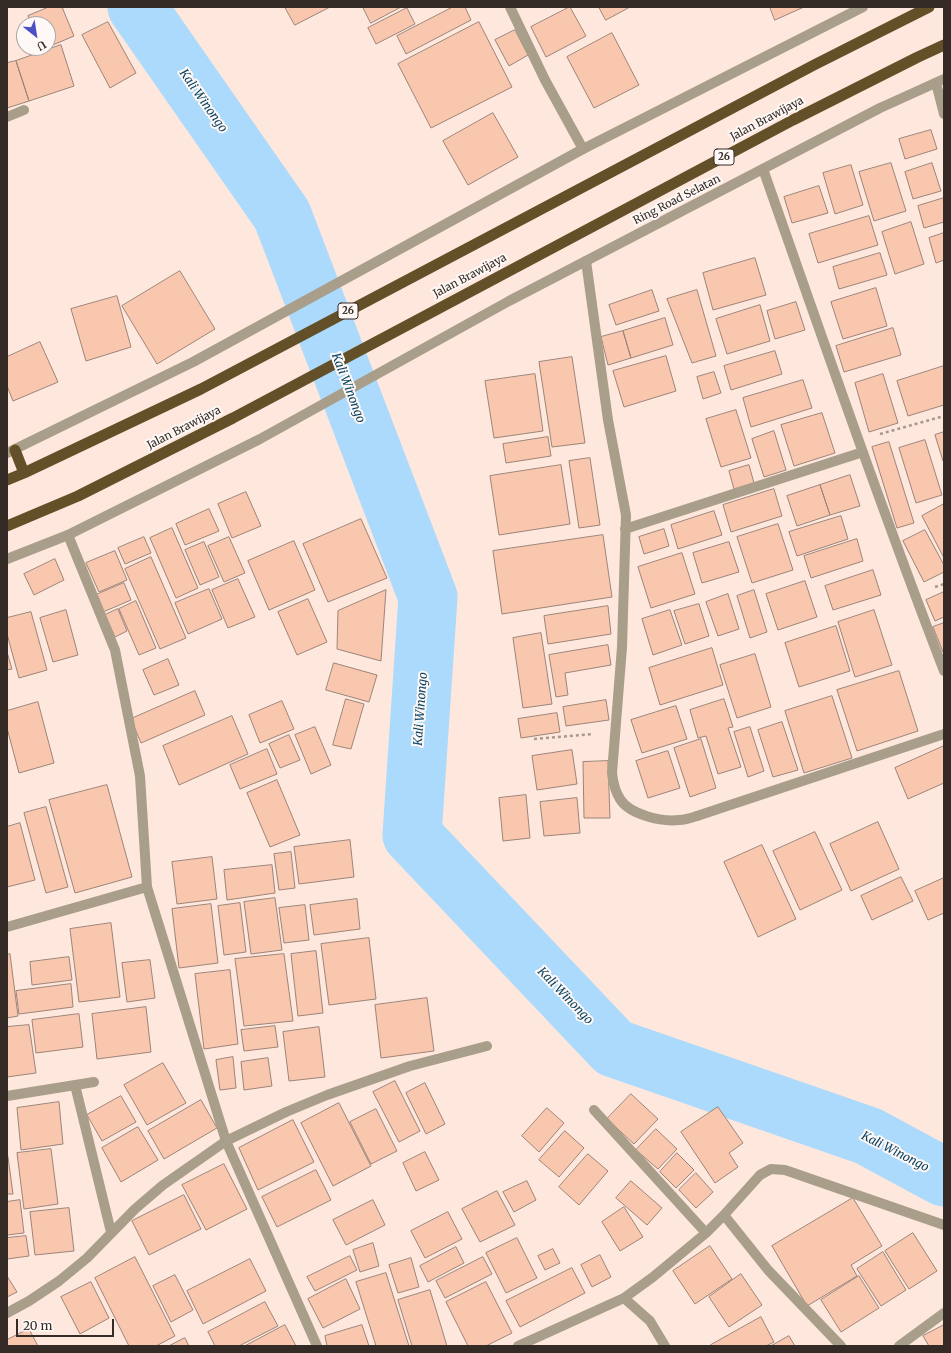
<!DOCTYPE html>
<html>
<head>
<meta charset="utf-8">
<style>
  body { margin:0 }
  #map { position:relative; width:951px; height:1353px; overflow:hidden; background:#fee7dd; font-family:Merriweather,serif }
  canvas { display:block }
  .frame { position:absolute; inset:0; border:8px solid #352b26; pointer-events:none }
  .north { position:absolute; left:16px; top:16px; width:40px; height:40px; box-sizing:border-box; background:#fef8f6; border:1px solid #aea6a3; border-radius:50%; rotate:150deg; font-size:11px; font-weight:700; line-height:16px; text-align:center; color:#352b26 }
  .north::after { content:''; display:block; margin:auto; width:14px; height:18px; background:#4b4fc5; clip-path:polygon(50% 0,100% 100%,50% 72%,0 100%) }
  .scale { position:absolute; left:16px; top:1319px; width:98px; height:18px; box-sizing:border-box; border:2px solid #352b26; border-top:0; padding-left:5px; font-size:12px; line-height:14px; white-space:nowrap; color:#352b26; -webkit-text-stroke:3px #fef8f6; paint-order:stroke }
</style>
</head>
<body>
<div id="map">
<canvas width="951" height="1353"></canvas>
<div class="frame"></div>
<div class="north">U</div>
<div class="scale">20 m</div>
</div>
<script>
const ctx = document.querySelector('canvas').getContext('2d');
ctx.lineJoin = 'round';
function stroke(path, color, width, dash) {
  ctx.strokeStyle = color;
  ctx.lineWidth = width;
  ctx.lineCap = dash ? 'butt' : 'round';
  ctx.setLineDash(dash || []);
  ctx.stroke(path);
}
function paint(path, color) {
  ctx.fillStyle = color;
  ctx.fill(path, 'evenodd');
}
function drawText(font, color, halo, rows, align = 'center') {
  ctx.font = font + ' Merriweather,serif';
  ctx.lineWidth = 4;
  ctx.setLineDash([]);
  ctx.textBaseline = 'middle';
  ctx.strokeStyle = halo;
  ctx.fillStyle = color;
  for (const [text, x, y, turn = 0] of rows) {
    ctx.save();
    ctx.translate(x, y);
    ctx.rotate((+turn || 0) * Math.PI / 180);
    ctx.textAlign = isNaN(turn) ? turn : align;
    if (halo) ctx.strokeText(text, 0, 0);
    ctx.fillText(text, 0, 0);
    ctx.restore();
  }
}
stroke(new Path2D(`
  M137 7 282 215 428 597 412 835 614 1048 868 1136 944 1177`), '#acdafc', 59);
const building = new Path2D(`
  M49 7H62L74 36 48 47V24H31L28 16Z
  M285 7H330L295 25Z
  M363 7H401L371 23Z
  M453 7H465L471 20 406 54 397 36Z
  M570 7 586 36 546 57 531 27Z
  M599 7H630L606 20Z
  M770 7H804L775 20Z
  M407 8 415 24 376 44 368 28Z
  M108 22 136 73 110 88 82 35Z
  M479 22 512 87 431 128 398 64Z
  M515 30 528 55 509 66 495 40Z
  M612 33 639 85 594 108 567 57Z
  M61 45 74 86 29 101 16 61Z
  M16 61 29 101 7 108V63Z
  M493 113 518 157 468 185 443 141Z
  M931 130 937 149 905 159 899 139Z
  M891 163 906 211 874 221 859 172Z
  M932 163 941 191 913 199 905 172Z
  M851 165 863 205 835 214 823 173Z
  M819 186 828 213 792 223 784 197Z
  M944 198V222L924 228 918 206Z
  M869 216 878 245 818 263 809 234Z
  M911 222 924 264 895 274 882 232Z
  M944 233V260L936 263 929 238Z
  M880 253 887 275 839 289 833 267Z
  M755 258 766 295 713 310 703 273Z
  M180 271 215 329 157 364 122 306Z
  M876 288 887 326 843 339 831 302Z
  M652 290 659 311 616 325 609 305Z
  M697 290 716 356 692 363 667 299Z
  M117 296 131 347 86 361 71 309Z
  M796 302 805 330 775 339 767 311Z
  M760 305 770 341 727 354 716 319Z
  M665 318 673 345 631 358 623 331Z
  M893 328 901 355 844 372 836 346Z
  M623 331 631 358 608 365 601 337Z
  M40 342 58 382 13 401 7 386V357Z
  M775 351 782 374 731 390 724 366Z
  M666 356 676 391 624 407 613 371Z
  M572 357 585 443 552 447 539 362Z
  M944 366V405L908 416 897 381Z
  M714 372 721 393 703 399 697 377Z
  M535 374 543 431 494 438 485 381Z
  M883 374 898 423 869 432 855 383Z
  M803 380 812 408 751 427 743 398Z
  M736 410 751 458 721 467 706 419Z
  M822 413 835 453 794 466 781 425Z
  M774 431 786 470 764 477 752 439Z
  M944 432V460L943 461 935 435Z
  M548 437 551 456 506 463 503 444Z
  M925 440 942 495 916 503 899 448Z
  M889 442 914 523 897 528 872 447Z
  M590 458 600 525 579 528 569 461Z
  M561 465 570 524 499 535 490 476Z
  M749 465 754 483 734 489 729 471Z
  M850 475 860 506 830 515 820 485Z
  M820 485 830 515 797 526 787 496Z
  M774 489 782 516 731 532 723 505Z
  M246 492 261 526 232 538 218 504Z
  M944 504V558L922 516Z
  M209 509 219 531 185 545 176 524Z
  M714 511 722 535 678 549 671 525Z
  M841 516 848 539 797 556 789 532Z
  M361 519 387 578 328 602 303 544Z
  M778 524 793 570 752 583 737 537Z
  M172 528 198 588 176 598 150 538Z
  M664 529 669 546 644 554 639 537Z
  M925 530 944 565V572L924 582 903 541Z
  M603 535 612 597 502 614 493 551Z
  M144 537 151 553 125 564 118 548Z
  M229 537 245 573 224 582 208 546Z
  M857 539 863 561 811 578 804 556Z
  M294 541 315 590 269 610 248 561Z
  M204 542 219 577 200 585 185 550Z
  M729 542 739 572 702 583 693 553Z
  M115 551 127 580 99 592 86 563Z
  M682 553 695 594 651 608 638 567Z
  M151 557 186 638 160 649 125 569Z
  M55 559 64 580 34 595 24 574Z
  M873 570 881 595 833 610 825 586Z
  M238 579 255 617 228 628 212 590Z
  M805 581 817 617 778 630 766 594Z
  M124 583 131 600 103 612 96 595Z
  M209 589 222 619 188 634 175 603Z
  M386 590 381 661 337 649 338 611Z
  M754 590 767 632 750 638 737 596Z
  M944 592V617L935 621 926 600Z
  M728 594 739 629 718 636 706 602Z
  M308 599 327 642 297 655 278 612Z
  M136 601 156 648 139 655 119 609Z
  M699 604 709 636 685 644 674 611Z
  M608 606 611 634 548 644 544 616Z
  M118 609 127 631 115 637 105 615Z
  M66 610 78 655 53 662 40 618Z
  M670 610 682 645 653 655 642 619Z
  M874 610 892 665 855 677 838 622Z
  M31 612 47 670 19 678 7 634V618Z
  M944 623V652H943L933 627Z
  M836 626 850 671 799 687 785 643Z
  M541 633 552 704 523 708 513 638Z
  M608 645 611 665 565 673 568 695 556 697 549 655Z
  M712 648 723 685 660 705 649 668Z
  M7 652 12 669 7 670Z
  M755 654 771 707 737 718 720 665Z
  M168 659 179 685 154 695 143 670Z
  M334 663 377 675 369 702 326 690Z
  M899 671 918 731 857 751 837 690Z
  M195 691 205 715 141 743 131 719Z
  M832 696 852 758 804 773 785 711Z
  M346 699 364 704 351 749 333 745Z
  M724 699 733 727 728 728 741 767 718 774 706 736 698 738 690 710Z
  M606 700 609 720 566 726 563 707Z
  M282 701 294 729 260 743 249 715Z
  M38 702 54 763 19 773 7 728V711Z
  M676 706 687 739 642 753 631 720Z
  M557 713 560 732 521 738 518 719Z
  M232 716 248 754 179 785 163 746Z
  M782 722 798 770 773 777 758 730Z
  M315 727 331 765 311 774 295 735Z
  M750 727 764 771 748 777 734 732Z
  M289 735 300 760 280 768 269 744Z
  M701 739 716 788 690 797 674 748Z
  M944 746V783L908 799 895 768Z
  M267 749 277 774 240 789 230 765Z
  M572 750 577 784 537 790 532 756Z
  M668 751 680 788 648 798 636 761Z
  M608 761 610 818H584L583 762Z
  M277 780 300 835 270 847 247 793Z
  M107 785 132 877 75 893 49 800Z
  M526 795 530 838 503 841 499 798Z
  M577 798 580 833 544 836 540 802Z
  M46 807 68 887 46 893 24 813Z
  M878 822 899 869 851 891 830 844Z
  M20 823 35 880 7 887V827Z
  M815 832 842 890 800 910 773 851Z
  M350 840 354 877 299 884 294 847Z
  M762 845 796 919 758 937 724 862Z
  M291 852 295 888 279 890 274 854Z
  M212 857 217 899 177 904 172 862Z
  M272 865 275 893 227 900 224 870Z
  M901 877 913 901 872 920 861 896Z
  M944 878V913L928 920 915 891Z
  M275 898 282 950 251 954 244 902Z
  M357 899 360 929 314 935 310 905Z
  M240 903 246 952 224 955 218 906Z
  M211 904 218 963 179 968 172 909Z
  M305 905 309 940 284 943 279 908Z
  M111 923 120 997 79 1002 70 929Z
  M369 938 376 999 329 1005 321 944Z
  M316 951 323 1013 298 1016 291 954Z
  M10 954 18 1016 7 1018V955Z
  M284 954 293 1021 244 1026 235 959Z
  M69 957 72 980 32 985 30 962Z
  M150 960 155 998 127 1002 122 963Z
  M230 970 238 1044 204 1049 195 974Z
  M71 984 73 1007 19 1014 16 991Z
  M427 998 434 1051 381 1058 375 1005Z
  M146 1007 151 1052 97 1059 92 1014Z
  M79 1014 83 1047 36 1053 32 1020Z
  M29 1025 36 1073 7 1077V1027Z
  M275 1026 278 1047 244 1051 241 1030Z
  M319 1027 325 1077 289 1081 283 1032Z
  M233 1057 236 1088 220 1090 216 1060Z
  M268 1058 272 1086 244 1090 241 1062Z
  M163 1063 186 1103 147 1125 124 1085Z
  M395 1081 420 1131 399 1142 373 1092Z
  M425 1083 445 1124 426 1134 406 1093Z
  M631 1094 658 1119 634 1144 607 1119Z
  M121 1096 136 1122 102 1141 87 1115Z
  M201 1100 217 1128 164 1159 148 1131Z
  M59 1102 63 1144 21 1150 17 1108Z
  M339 1103 371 1166 333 1186 301 1123Z
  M718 1107 743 1143 729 1153 738 1167 715 1183 681 1132Z
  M547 1108 564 1123 539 1152 522 1136Z
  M376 1109 397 1151 371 1164 350 1122Z
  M293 1120 314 1162 258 1190 239 1148Z
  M138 1127 158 1160 121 1182 102 1148Z
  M656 1129 677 1149 658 1169 636 1150Z
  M565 1131 584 1148 559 1177 539 1160Z
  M51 1149 58 1204 24 1209 17 1153Z
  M425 1152 439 1180 416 1191 403 1163Z
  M677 1153 694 1170 676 1188 660 1172Z
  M588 1154 608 1171 579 1205 559 1187Z
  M8 1157 13 1194H7V1158Z
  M224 1164 247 1209 206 1230 182 1185Z
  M316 1170 331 1200 277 1227 262 1197Z
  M696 1173 713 1192 696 1208 679 1190Z
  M527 1181 536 1200 514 1212 503 1192Z
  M631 1181 662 1208 647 1225 616 1198Z
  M497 1191 515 1225 480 1242 462 1209Z
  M184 1195 201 1229 149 1255 132 1221Z
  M853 1198 882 1246 851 1265 857 1276 807 1306 772 1246Z
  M20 1200 24 1233 7 1235V1202Z
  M373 1200 385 1225 346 1245 333 1220Z
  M624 1207 643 1237 620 1251 602 1222Z
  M69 1208 74 1251 35 1255 30 1212Z
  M448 1212 462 1239 425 1258 411 1231Z
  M913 1233 937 1271 909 1289 885 1251Z
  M26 1236 29 1256 7 1259V1238Z
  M517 1238 537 1278 506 1293 486 1253Z
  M373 1243 379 1266 360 1272 353 1250Z
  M710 1246 732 1279 695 1304 673 1271Z
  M456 1247 464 1263 428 1282 420 1266Z
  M553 1249 560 1263 545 1270 538 1256Z
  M883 1252 906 1290 881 1306 857 1269Z
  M600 1255 611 1277 592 1287 581 1265Z
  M350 1256 357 1270 315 1291 307 1277Z
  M135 1257 175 1336 156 1346H129L95 1278Z
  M483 1257 492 1274 445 1298 436 1281Z
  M411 1258 419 1287 398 1293 389 1265Z
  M250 1259 266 1291 203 1324 187 1291Z
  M572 1268 585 1293 520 1327 506 1301Z
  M386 1273 409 1346H376L356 1282Z
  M741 1274 762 1305 729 1327 709 1297Z
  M175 1275 193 1310 171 1322 153 1286Z
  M7 1276 17 1292 7 1297Z
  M859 1276 879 1308 841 1332 821 1300Z
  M346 1279 360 1309 323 1328 308 1299Z
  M91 1282 109 1318 80 1334 61 1297Z
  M486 1282 512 1333 486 1346H468L446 1302Z
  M430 1290 447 1346H412L398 1300Z
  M265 1302 278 1326 239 1346H215L208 1332Z
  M761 1317 774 1342 766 1346H712L711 1345Z
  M285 1325 296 1346H245Z
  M362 1325 369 1346H327L325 1336Z
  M944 1325V1346H929L923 1336Z
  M29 1329 38 1346H7V1340Z
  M789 1336 795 1346H771Z
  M185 1338 189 1346H169Z`);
paint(building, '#f9c6ae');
stroke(building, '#9d8478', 1);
stroke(new Path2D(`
  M880 434 944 416
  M935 587 944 584
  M534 739 593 734`), '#a99890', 2.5, [3, 3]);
stroke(new Path2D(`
  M697 816 944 734`), '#a89e8a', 10);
stroke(new Path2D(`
  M510 7 545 80 583 149
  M936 83 944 114
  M7 117 24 110
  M763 169C822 337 880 505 944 671
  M586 261 608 420 626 515 622 647 612 773C613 783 615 791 620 799 630 815 662 822 679 820 685 820 691 818 697 816
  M625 529 863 452
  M68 535 115 650 140 776 147 887 226 1141 317 1346
  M7 927 147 887
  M75 1085 111 1232
  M7 1096 94 1082
  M594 1110 706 1233
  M724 1215 768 1270 841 1346
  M624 1298 653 1277 706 1233 724 1215 760 1175 771 1169 785 1170 944 1225
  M7 1313 29 1301 59 1281 87 1258 135 1209 163 1185 226 1141 286 1112 327 1095 410 1066 487 1046
  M518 1346 624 1298 650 1321 665 1346
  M899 1346 944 1313`), '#a89e8a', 10);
stroke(new Path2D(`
  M7 453 193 362 583 149 863 7
  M7 559 68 535 260 439 509 301 880 108 944 79`), '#a89e8a', 10);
stroke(new Path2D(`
  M15 450 24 473
  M7 480 24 473 201 389 814 65 929 7
  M7 526 78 496 233 418 793 120 918 57 944 45`), '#645028', 11);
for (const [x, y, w] of [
  [724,157,20],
  [348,311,20]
]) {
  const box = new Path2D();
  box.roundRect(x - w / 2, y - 8, w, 16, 3);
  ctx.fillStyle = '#fef8f6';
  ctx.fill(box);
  stroke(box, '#352b26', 1);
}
drawText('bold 10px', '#352b26', null, [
  ["26",724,157],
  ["26",348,311]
]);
drawText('11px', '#352b26', '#fef8f6', [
  ["Jalan Brawijaya",767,119,-28],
  ["Ring Road Selatan",677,200,-27],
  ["Jalan Brawijaya",470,276,-28],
  ["Jalan Brawijaya",184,428,-27]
]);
drawText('italic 12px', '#0b4363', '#fef8f6', [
  ["Kali Winongo",203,101,55],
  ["Kali Winongo",348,388,69],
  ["Kali Winongo",421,709,-86],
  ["Kali Winongo",565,996,46],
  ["Kali Winongo",895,1152,27]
]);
</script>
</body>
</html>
